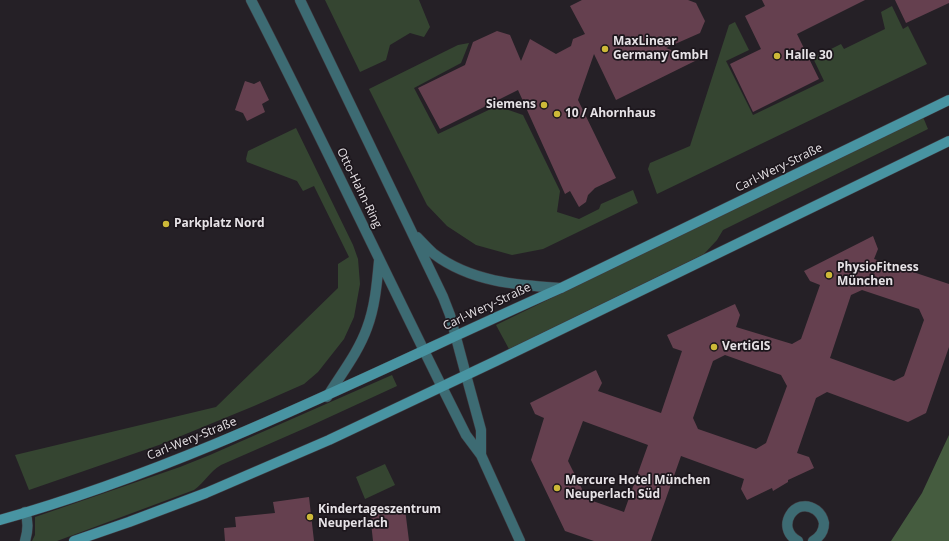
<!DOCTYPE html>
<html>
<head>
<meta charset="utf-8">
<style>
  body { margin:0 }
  canvas { display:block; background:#252026 }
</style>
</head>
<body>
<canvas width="949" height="541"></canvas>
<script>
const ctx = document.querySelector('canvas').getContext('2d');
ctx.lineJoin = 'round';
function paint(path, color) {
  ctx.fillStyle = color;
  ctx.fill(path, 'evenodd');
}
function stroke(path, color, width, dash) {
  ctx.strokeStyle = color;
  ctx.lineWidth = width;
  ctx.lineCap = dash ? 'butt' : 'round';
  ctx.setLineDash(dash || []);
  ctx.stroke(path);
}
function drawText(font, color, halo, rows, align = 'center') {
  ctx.font = font + ' "Open Sans",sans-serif';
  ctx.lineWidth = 3.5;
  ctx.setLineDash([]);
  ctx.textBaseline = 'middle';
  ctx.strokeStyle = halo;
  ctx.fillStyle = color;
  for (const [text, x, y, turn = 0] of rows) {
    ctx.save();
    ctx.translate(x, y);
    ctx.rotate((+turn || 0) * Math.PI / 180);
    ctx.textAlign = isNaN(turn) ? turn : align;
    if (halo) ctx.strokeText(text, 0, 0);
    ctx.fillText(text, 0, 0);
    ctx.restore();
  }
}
paint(new Path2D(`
  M325 0H419L430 27 424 37 410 33 390 45 386 60 360 72Z
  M892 6 903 29 908 26 927 64 657 194 648 169 650 163 690 146 729 25 735 22 749 50 726 61 753 115 824 81 813 58 841 44 844 49 885 29 881 12Z
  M469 43 461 63 414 88 438 134 497 106 523 115 560 191 557 212 579 219 599 209 601 204 633 190 638 203 543 249 512 255 476 245 447 226 427 205 369 89 458 45Z
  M923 117 928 129 723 230 717 240 704 254 509 349 496 325Z
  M296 128 353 245 358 259 360 284 354 317 344 339 318 372 304 384 254 406 159 445 29 490 15 455 216 407 338 288V264L349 257 314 186 303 191 297 181 247 162 246 159 248 151Z
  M392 375 397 386 310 426 221 465C209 472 205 482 194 490L57 541H32L35 535V517L180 467 210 455Z
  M385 464 395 485 365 499 356 477Z`), '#354531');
paint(new Path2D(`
  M949 435V541H891L922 493Z`), '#455c3f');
paint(new Path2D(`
  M582 0H688L696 3 705 21 700 33 666 48 697 60 616 100 594 54 578 100 616 178 595 188 588 195 586 202 579 207 570 191 565 194 518 90 440 129 418 88 465 65 473 42 497 31 510 35 521 61 530 39 556 54 571 46 573 39 585 34 570 6Z
  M762 0H865L797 34 819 79 753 112 730 64 761 49 745 16 765 6Z
  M895 0H949V3L906 23Z
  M245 81 254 84 260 81 269 100 262 104 265 112 247 121 243 113 235 110Z
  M873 236 878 249 874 259 949 284V347L926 413 908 422 827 392 816 398 797 453 809 457 814 468 788 480V482L773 491 772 488 747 500 741 489 744 479 681 456 651 541H594L565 531 531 460 544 418 535 414 530 403 596 370 602 383 598 391 661 413 682 351 673 348 667 335 735 304 740 315 736 327 792 344 801 339 820 285 810 281 804 271ZM862 290 919 309 924 320 904 376 894 381 830 358 851 295ZM725 355 781 375 787 386 766 443 756 449 698 429 693 418 713 361ZM583 421 648 445 624 512 587 499 568 461Z
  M309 497 314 541H225L224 528 236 527 235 517 275 513 273 502Z
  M405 509 409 541H373L370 513Z`), '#65404f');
const minor = new Path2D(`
  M466 375 481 430V455
  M442 387 466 435 481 455 520 541
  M25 541C28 531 29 522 25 512
  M798 541C774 528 795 495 816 510 820 513 823 518 824 523 824 531 820 537 813 541`);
const tertiary = new Path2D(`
  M251 0C317 128 378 258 442 387
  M300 0 443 297 450 315 466 375
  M417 237C422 242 428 249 434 254 471 282 517 285 561 288
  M327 397C341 374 358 353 367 328 375 307 377 283 379 261`);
const secondary = new Path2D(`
  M0 520C196 465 376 370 561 288L949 100
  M74 541 129 522 206 493 329 440 496 361 949 141`);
stroke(minor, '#403b41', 11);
stroke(tertiary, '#403b41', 11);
stroke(secondary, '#403b41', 11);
stroke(minor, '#3d6b73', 10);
stroke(tertiary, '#3d6b73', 10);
stroke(secondary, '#4894a2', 10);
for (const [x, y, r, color] of [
  [605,49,4,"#cdb938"],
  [777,56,4,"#cdb938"],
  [544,105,4,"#cdb938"],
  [557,114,4,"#cdb938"],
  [166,224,4,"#cdb938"],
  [829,275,4,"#cdb938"],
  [714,347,4,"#cdb938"],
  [557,488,4,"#cdb938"],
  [310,517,4,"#cdb938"]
]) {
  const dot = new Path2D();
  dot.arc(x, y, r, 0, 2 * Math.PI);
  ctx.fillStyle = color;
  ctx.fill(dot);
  stroke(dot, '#1c161c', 1.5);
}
drawText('bold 12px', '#e6e2e6', '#1c161c', [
  ["MaxLinear",613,42],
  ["Germany GmbH",613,56],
  ["Halle 30",785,56],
  ["Siemens",536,105,"right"],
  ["10 / Ahornhaus",565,114],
  ["Parkplatz Nord",174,224],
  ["PhysioFitness",837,268],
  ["München",837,282],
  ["VertiGIS",722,347],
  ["Mercure Hotel München",565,481],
  ["Neuperlach Süd",565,495],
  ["Kindertageszentrum",318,510],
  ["Neuperlach",318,524]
], 'left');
drawText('12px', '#e6e2e6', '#1c161c', [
  ["Carl-Wery-Straße",779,168,-26],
  ["Otto-Hahn-Ring",359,188,64],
  ["Carl-Wery-Straße",487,307,-25],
  ["Carl-Wery-Straße",192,439,-22]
]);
</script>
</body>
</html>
